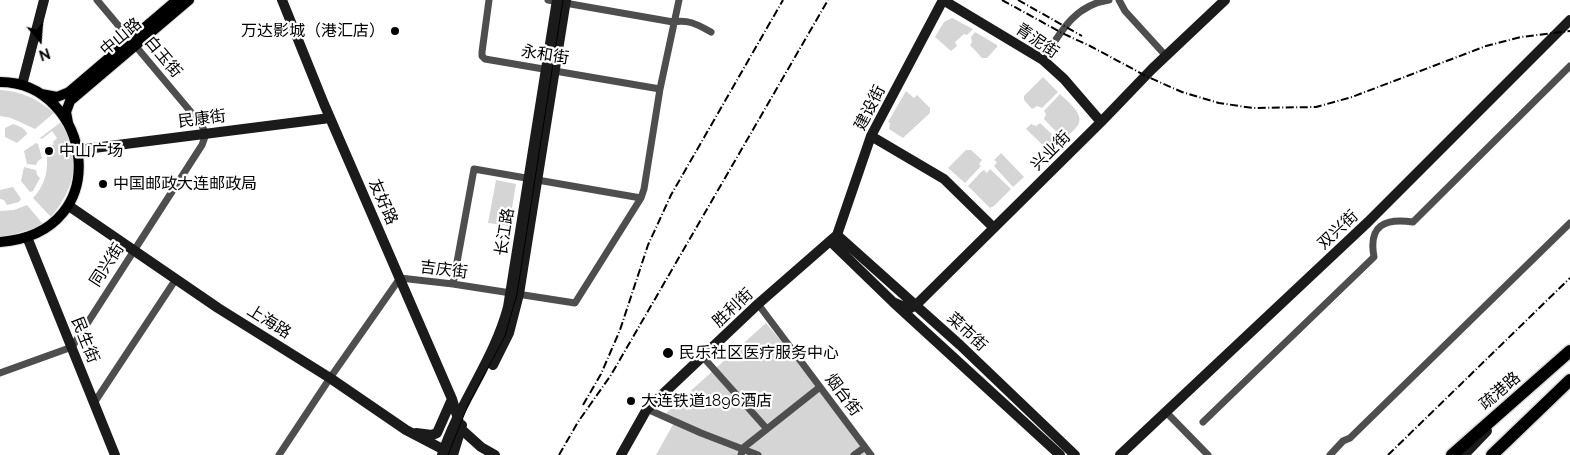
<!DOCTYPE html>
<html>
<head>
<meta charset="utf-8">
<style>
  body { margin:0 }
  #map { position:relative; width:1570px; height:455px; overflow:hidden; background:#fff; font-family:Raleway,sans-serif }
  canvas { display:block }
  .north { position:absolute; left:15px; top:15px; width:50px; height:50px; -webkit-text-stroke:4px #fff; paint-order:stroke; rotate:162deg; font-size:14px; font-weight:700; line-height:20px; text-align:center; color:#000 }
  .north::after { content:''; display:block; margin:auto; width:18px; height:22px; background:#000; clip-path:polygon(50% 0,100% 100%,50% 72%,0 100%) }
</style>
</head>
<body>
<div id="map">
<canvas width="1570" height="455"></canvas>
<div class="north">N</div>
</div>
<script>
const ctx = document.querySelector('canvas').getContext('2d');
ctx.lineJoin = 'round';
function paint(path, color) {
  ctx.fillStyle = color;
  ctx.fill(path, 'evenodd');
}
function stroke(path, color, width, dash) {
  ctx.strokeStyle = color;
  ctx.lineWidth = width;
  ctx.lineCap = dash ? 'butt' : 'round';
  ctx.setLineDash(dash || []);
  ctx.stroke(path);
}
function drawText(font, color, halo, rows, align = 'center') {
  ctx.font = font + ' Raleway,"Noto Sans SC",sans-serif';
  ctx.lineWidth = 4.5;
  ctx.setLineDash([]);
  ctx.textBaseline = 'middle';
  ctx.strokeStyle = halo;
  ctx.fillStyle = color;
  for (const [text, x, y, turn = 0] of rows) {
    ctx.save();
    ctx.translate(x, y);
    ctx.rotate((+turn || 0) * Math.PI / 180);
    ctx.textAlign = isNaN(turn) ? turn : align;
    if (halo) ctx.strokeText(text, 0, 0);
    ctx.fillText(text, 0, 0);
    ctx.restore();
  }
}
paint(new Path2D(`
  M952 18 973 29 967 35 964 34 955 42 957 46 951 51 935 37 944 22Z
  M975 32 997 45V47L987 58H982L970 45 972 42 971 37Z
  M1043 77 1058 92 1042 108 1037 106 1032 109 1024 100V96Z
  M0 90C21 91 38 99 54 113L35 129 11 118 0 116Z
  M906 91 914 98 917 95 930 108V113L903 138 889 129 890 123 888 122Z
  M1060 94C1067 101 1085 114 1078 125 1075 130 1068 135 1063 139L1044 119 1046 114 1044 111Z
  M61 122C82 156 76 187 51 217L33 198C46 184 49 169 46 150L54 144 53 142 57 138 52 131 42 139 40 138Z
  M1040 123 1060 142 1050 152 1026 129 1031 124 1036 126Z
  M13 124C18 126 26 128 27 134L17 143 5 137V128Z
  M36 143 38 144 42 158 38 161 36 165 27 164 24 151Z
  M966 150H971L982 160 979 164 981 166 965 183 948 168Z
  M1001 153 1024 177 1013 187 994 166 997 162 994 160Z
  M24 167 36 170 37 175 40 178 33 191 30 192 21 181Z
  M990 169 1011 189 994 206 990 208 968 186 981 172 984 170 987 173Z
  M496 180 516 184 509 226 488 223Z
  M13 187 21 199 19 202 7 205 4 200 0 199V190Z
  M27 205 43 224 36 228 0 238V211L14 210Z
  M766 323 820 387 871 455H656L675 421 676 418 665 414Z`), '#d5d5d5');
const primary = new Path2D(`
  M0 82C91 82 118 233 0 242
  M41 94 57 97 69 92 177 0
  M68 123 66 112 70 101 189 0`);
const highway = new Path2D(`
  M1452 455 1570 351
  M1492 455 1570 380`);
stroke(primary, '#dbdbdb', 12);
stroke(highway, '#dbdbdb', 15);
stroke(new Path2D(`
  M489 0 482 52V56L485 59 660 89
  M548 0 673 22C689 19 698 25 711 32
  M1119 0 1125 11 1166 56
  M1043 60C1060 33 1074 5 1109 0
  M453 284 474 169 641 198
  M758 304 871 455
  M703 357 767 429
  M0 373 72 347 202 145 206 134 201 124 97 0
  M94 403 176 279
  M647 409 701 433 758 455
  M1166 412 1208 455
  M1203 422 1374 257C1368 225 1385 218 1413 222L1570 66
  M279 455 330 378 400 278 453 284 575 303 641 198 644 189 660 89 679 0
  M741 455 743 448 820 387
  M854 455 865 447
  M1330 455 1343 441 1350 438 1570 223`), '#4e4e4e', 7);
stroke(new Path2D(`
  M282 0 324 104 452 399 461 429 481 447 495 455
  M943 0 1043 60 1064 79 1101 122
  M22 85 44 0
  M871 136 944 179 994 228
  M78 150 330 118
  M69 206 218 308 330 378 406 430 450 453
  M837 235 960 345 1075 455
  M27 237 115 455
  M830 241 893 302 1060 455
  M893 302 909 309 916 305 1101 122 1152 69 1225 0
  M493 365 509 333 519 294 566 0
  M416 433 432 435 437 433 452 399
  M442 455C459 403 494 360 508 307L557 0
  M453 455 462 425
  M621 455 647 409 758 304 837 235 871 136 943 0
  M1120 455 1368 222 1570 20
  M1464 455 1487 431`), '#1b1b1b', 10);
stroke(primary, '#000', 10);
stroke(highway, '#000', 12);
stroke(new Path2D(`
  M448 455 468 405 505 336 517 294 563 0`), '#000', 1);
stroke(new Path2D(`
  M1002 0 1062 33 1090 46 1148 77 1182 92 1219 103 1253 108 1316 107 1352 97 1486 46 1521 37 1570 31
  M1018 0 1082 36
  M583 405 601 374 620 330 648 245 671 195 783 0
  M559 455 578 422 611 375 828 0
  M1388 455 1570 278`), '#000', 2, [8, 2.5, 1, 2.5]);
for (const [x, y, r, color] of [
  [395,31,5,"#000"],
  [49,151,5,"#000"],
  [103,184,5,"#000"],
  [668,353,6,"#000"],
  [631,401,5,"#000"]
]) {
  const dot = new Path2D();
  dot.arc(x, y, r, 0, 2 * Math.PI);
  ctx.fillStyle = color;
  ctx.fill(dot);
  stroke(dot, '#fff', 2);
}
drawText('16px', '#000', '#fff', [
  ["万达影城（港汇店）",385,31,"right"],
  ["中山广场",59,151],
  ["中国邮政大连邮政局",113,184],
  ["民乐社区医疗服务中心",679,353],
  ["大连铁道1896酒店",641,401]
], 'left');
drawText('16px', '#000', '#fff', [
  ["中山路",121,37,-40],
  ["青泥街",1037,41,34],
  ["永和街",545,55,9],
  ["白玉街",163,57,50],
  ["建设街",870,108,-63],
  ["民康街",202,119,-7],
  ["兴业街",1051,151,-45],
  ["友好路",383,202,66],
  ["双兴街",1338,230,-43],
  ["长江路",505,232,-81],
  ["同兴街",107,265,-57],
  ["吉庆街",444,270,7],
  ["胜利街",733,308,-43],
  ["上海路",269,322,32],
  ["菜市街",967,332,43],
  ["民生街",85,340,68],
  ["疏港路",1500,391,-41],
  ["烟台街",843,395,53]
]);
</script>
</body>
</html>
